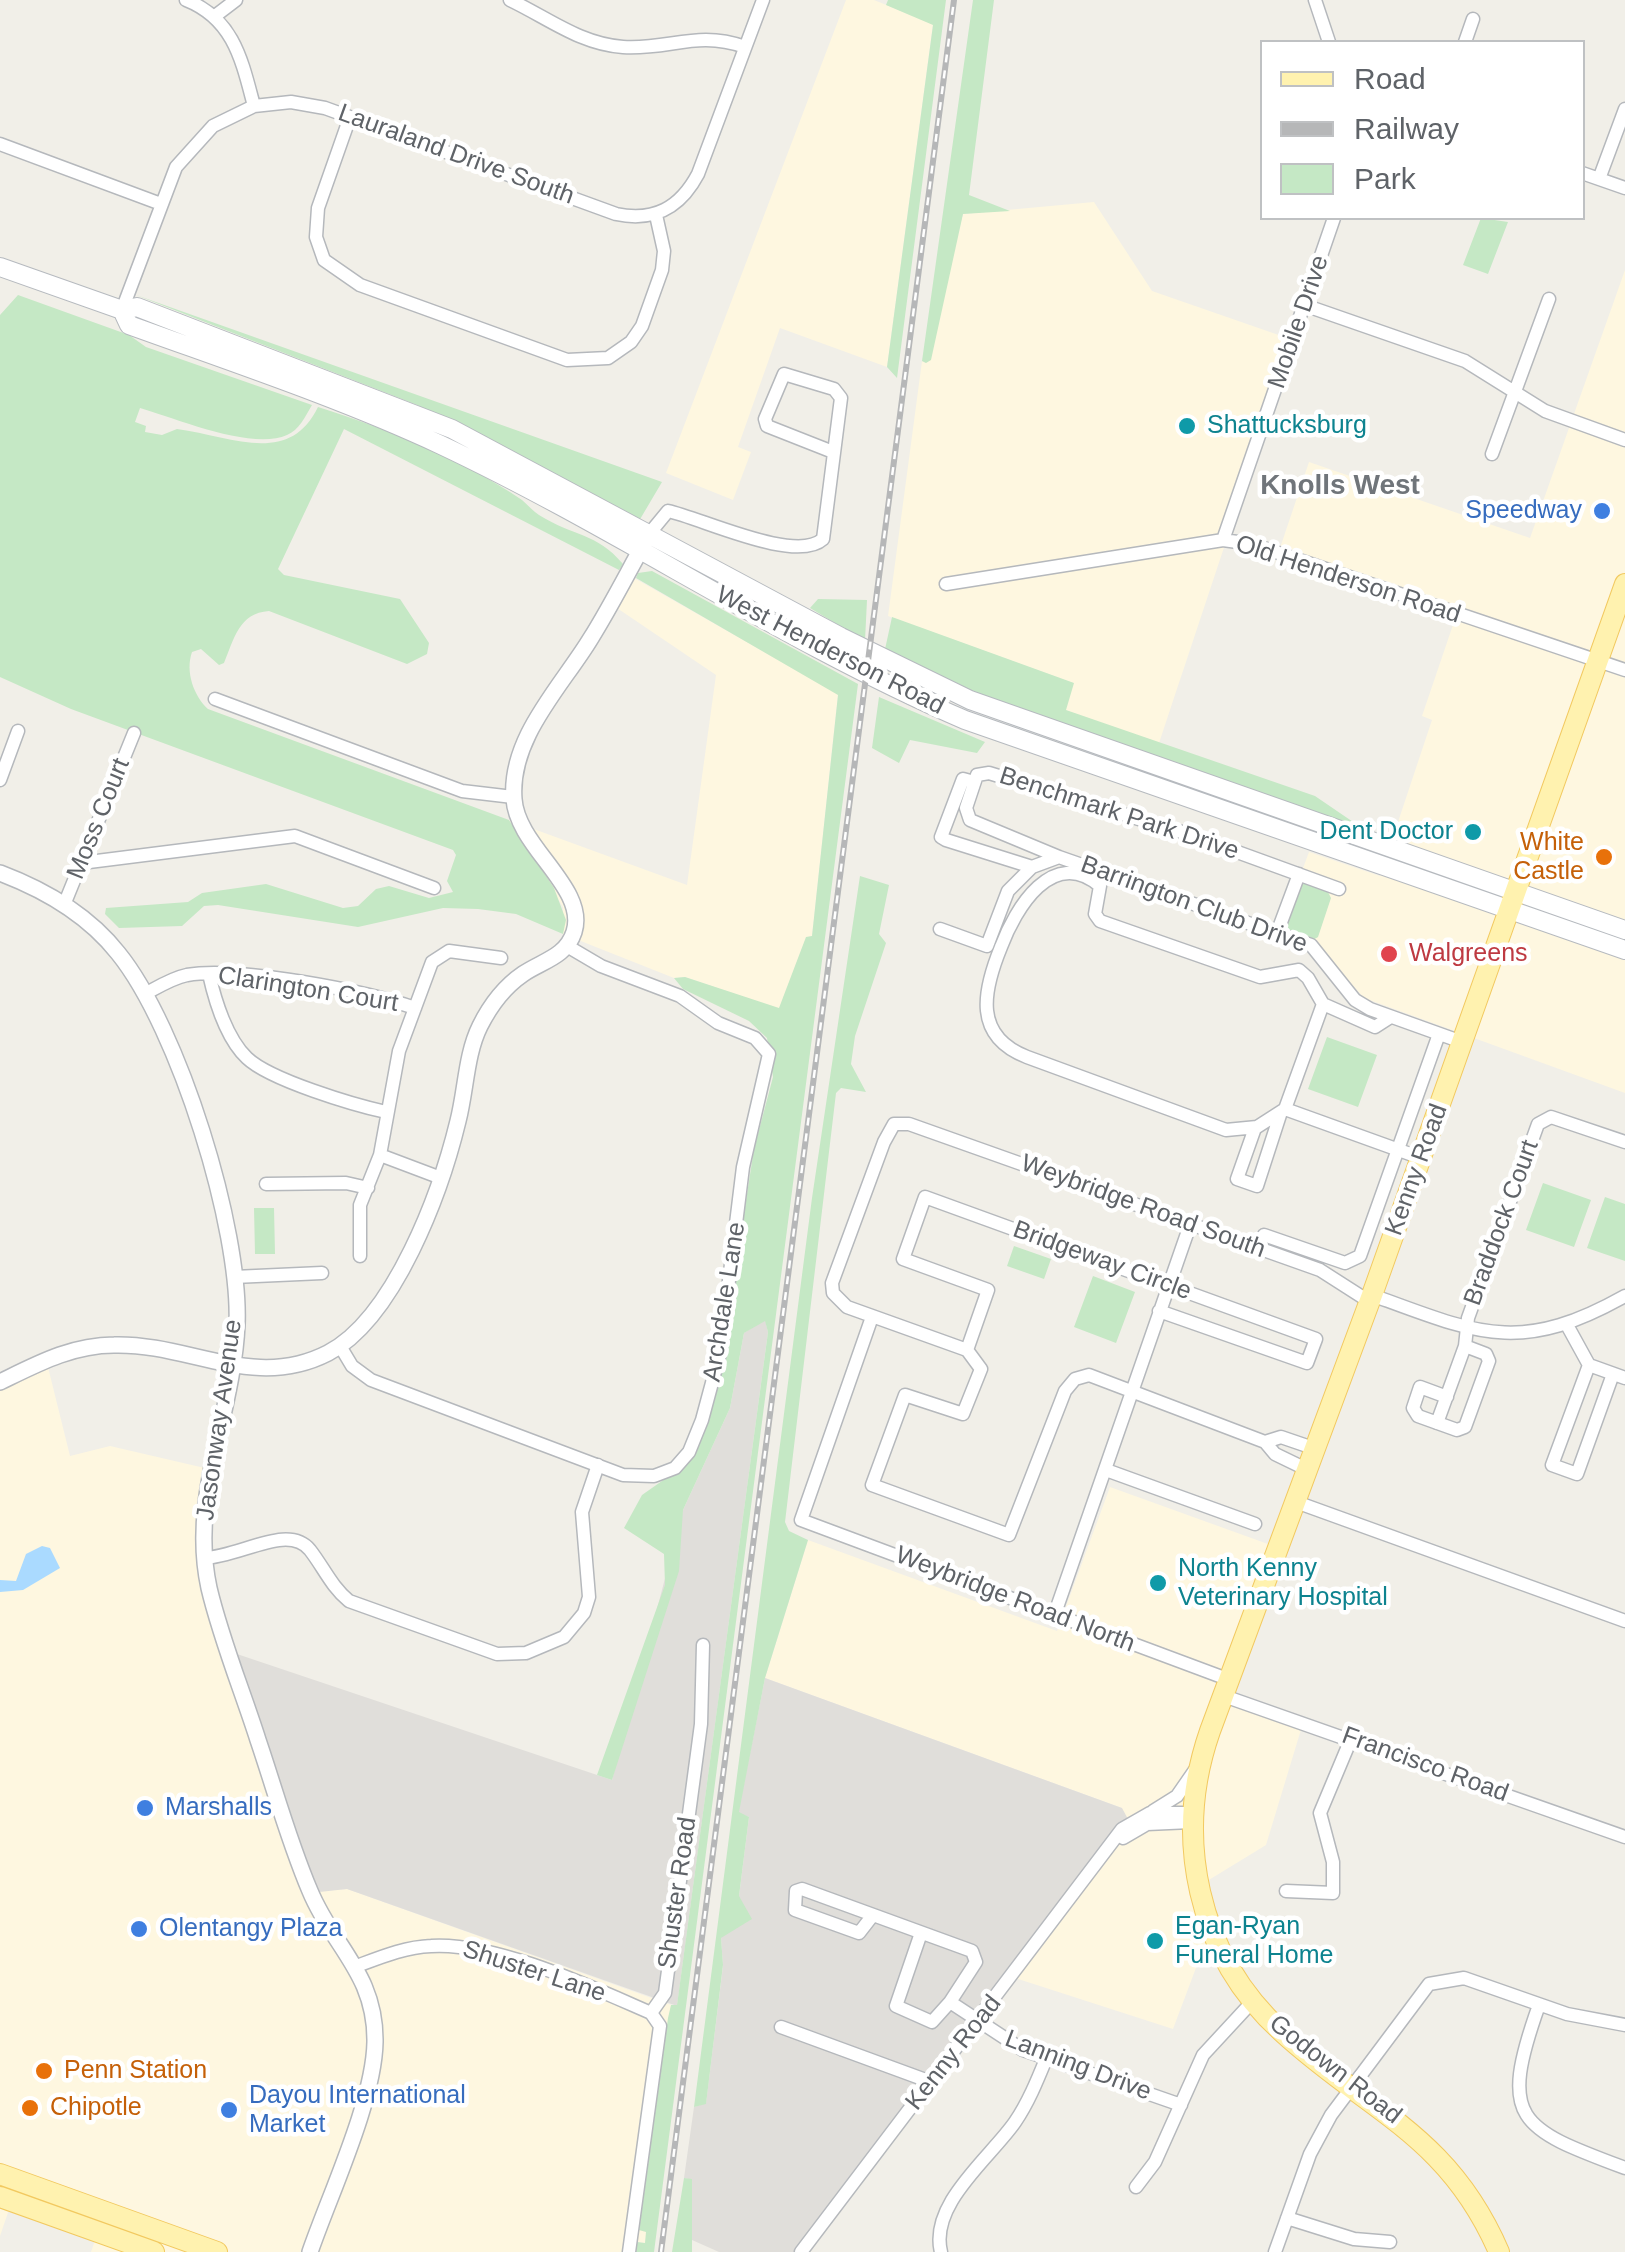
<!DOCTYPE html>
<html>
<head>
<meta charset="utf-8">
<style>
  body { margin:0 }
  #map { position:relative; width:1625px; height:2252px; overflow:hidden; background:#f1efe8; font-family:Arial,sans-serif }
  canvas { display:block }
  .legend { position:absolute; left:1260px; top:40px; width:325px; height:180px; box-sizing:border-box; background:#fff; border:2px solid #bfc1c3; margin:0; padding:12px 18px; list-style:none; font-size:30px; color:#5f6368 }
  .legend li { display:flex; align-items:center; gap:20px; height:50px }
  .legend b { width:50px; border:2px solid #bfc1c3 }
</style>
</head>
<body>
<div id="map">
<canvas width="1625" height="2252"></canvas>
<ul class="legend">
<li><b style="height:12px;background:#fff2af"></b>Road</li>
<li><b style="height:12px;background:#b6b7b8"></b>Railway</li>
<li><b style="height:28px;background:#c5e8c5"></b>Park</li>
</ul>
</div>
<script>
const ctx = document.querySelector('canvas').getContext('2d');
ctx.lineJoin = 'round';
function paint(path, color) {
  ctx.fillStyle = color;
  ctx.fill(path, 'evenodd');
}
function stroke(path, color, width, dash) {
  ctx.strokeStyle = color;
  ctx.lineWidth = width;
  ctx.lineCap = dash ? 'butt' : 'round';
  ctx.setLineDash(dash || []);
  ctx.stroke(path);
}
function drawText(font, color, halo, rows, align = 'center') {
  ctx.font = font + ' Arial,sans-serif';
  ctx.lineWidth = 9;
  ctx.setLineDash([]);
  ctx.textBaseline = 'middle';
  ctx.strokeStyle = halo;
  ctx.fillStyle = color;
  for (const [text, x, y, turn = 0] of rows) {
    ctx.save();
    ctx.translate(x, y);
    ctx.rotate((+turn || 0) * Math.PI / 180);
    ctx.textAlign = isNaN(turn) ? turn : align;
    if (halo) ctx.strokeText(text, 0, 0);
    ctx.fillText(text, 0, 0);
    ctx.restore();
  }
}
paint(new Path2D(`
  M846 0H874L933 24 887 367 780 328 738 447 751 452 733 500 666 473Z
  M1094 202 1152 291 1293 340 1159 743 1065 710 1073 683 888 616 922 361 926 363 963 214Z
  M1625 270V1093L1364 998 1314 942 1280 930 1309 852 1380 876 1432 720 1422 716 1456 616 1280 548 1309 462 1530 538Z
  M627 574 838 694 812 936 806 938 779 1009 685 977 674 978 563 934V907L509 820 687 885 716 675 611 604Z
  M46 1359 70 1456 110 1446 209 1469 208 1585 310 1892 347 1889 671 2005 639 2229 647 2231 645 2243 637 2242 636 2252H91L100 2226 14 2195 0 2236V1380Z
  M1110 1487 1279 1548 1227 1694 1303 1723 1266 1845 1199 1886 1211 1928 1173 2029 1012 1977 1122 1808 765 1678 808 1540 1057 1631Z`), '#fef7e0');
paint(new Path2D(`
  M765 1319 768 1332 677 2006 347 1889 310 1893 228 1651 612 1780 683 1510 730 1408 744 1333Z
  M765 1678 1122 1808 1129 1821 800 2252H719L692 2240V2180L684 2178 694 2107 706 2103 723 1966 721 1938 739 1896 749 1817 738 1813Z`), '#e0deda');
paint(new Path2D(`
  M888 0H946L897 378 887 367 933 25 886 5Z
  M973 0H994L969 195 1010 211 963 214 931 360 926 363 922 361Z
  M1481 218 1508 222 1488 274 1463 265Z
  M18 295 129 335 146 347 312 405C305 417 299 430 287 435 252 451 175 418 140 408L135 422 146 426 145 432 162 435 177 429C231 436 289 467 318 407 383 427 466 461 522 500 528 505 533 511 539 515 574 537 596 532 623 564L619 570 344 429 278 569 284 575 400 599 429 643 427 654 407 664 269 611C239 613 234 639 224 663L219 665 201 649 192 652C185 672 194 696 208 709L509 820 554 888 566 920 563 934 516 914 478 909 443 908 358 927 218 905 204 906 182 926 119 928 105 914 106 908 188 902 202 893 266 884 343 908 358 906 376 889 389 886 429 898 453 892 447 881 456 855 453 850 71 709 0 677V315Z
  M136 295 662 482 639 521 417 405Z
  M652 571 858 684 654 2252H636L637 2242 645 2243 646 2232 639 2230 668 2018 671 2005H677L768 1332 765 1321 744 1333 730 1408 683 1510 679 1571 612 1780 597 1775 665 1585 664 1554 624 1528 642 1495 689 1462 715 1399 754 1149 773 1077 767 1038 749 1021 683 989 674 978 685 977 779 1008 806 937 812 936 838 695 636 578 638 573Z
  M818 599 867 600 865 641 810 608Z
  M892 617 1074 683 1066 710 1315 796 1359 826 1356 829 1028 716 884 654Z
  M879 697 985 742 977 753 910 740 899 763 872 748Z
  M860 876 889 885 879 934 886 943 855 1036 851 1064 866 1092 841 1088 836 1093 785 1522 789 1531 808 1540 765 1678 739 1812 749 1817 739 1896 752 1919 721 1938 723 1965 706 2104 694 2107 812 1198Z
  M1303 883 1328 892 1331 898 1318 937 1313 940 1285 929Z
  M1327 1037 1377 1055 1358 1107 1308 1089Z
  M1543 1183 1591 1200 1574 1247 1526 1230Z
  M1605 1197 1625 1204V1261L1587 1248Z
  M254 1208H274L275 1254H255Z
  M1014 1246 1051 1259 1044 1279 1007 1266Z
  M1093 1276 1135 1292 1116 1343 1074 1327Z
  M684 2178 692 2179V2252H672Z`), '#c5e8c5');
paint(new Path2D(`
  M42 1546 50 1548 60 1568 23 1590 0 1592V1580L16 1581 26 1554Z`), '#aadaff');
const minor = new Path2D(`
  M186 0C234 19 242 61 254 106
  M510 0C548 18 580 44 623 47 670 50 697 30 745 47
  M1315 0 1329 42
  M215 16 236 0
  M1465 42 1473 19
  M350 117 318 208 316 237 324 260 360 285 567 360 608 358 631 342 642 326 662 270 664 251 656 215
  M0 144 161 204
  M1582 173 1625 188
  M1599 179 1625 109
  M1304 305 1465 361 1545 411 1625 440
  M122 310 176 167 213 126 254 106 291 102 325 108 616 214C654 222 680 208 698 174L763 0
  M1492 454 1549 299
  M649 534 668 511C701 518 796 564 823 539L841 398 834 389 784 374 765 419 767 426 833 452
  M1223 540 1334 218
  M946 584 1223 540 1252 544 1625 670
  M215 699 462 791 513 797
  M0 780 18 731
  M974 782 963 779 941 837 946 840 1032 867 1059 857 1311 945 1355 1000 1370 1009 1462 1042
  M1059 857 970 820 966 808 977 775 989 773 1185 833 1339 889
  M81 863 295 836 434 888
  M64 905 134 733
  M940 929 987 946 1008 891 1032 867
  M1277 933 1299 874
  M209 974C215 1001 227 1039 247 1058 270 1080 354 1105 386 1112
  M145 994C158 987 172 978 187 975 238 966 365 991 415 1008
  M1285 1109 1257 1127 1226 1130 1027 1057C973 1036 983 991 1001 947 1015 909 1053 845 1100 886L1095 914 1100 921 1260 977 1299 970 1308 978 1323 1004 1375 1027 1389 1018
  M1285 1109 1421 1158
  M1285 1109 1323 1004
  M1255 1128 1237 1179 1257 1186 1281 1112
  M380 1155 441 1178
  M266 1184 346 1183 368 1188
  M1264 1235 1345 1263 1360 1256 1439 1034
  M360 1256V1205L380 1155 399 1051 432 962 449 951 501 958
  M234 1277 322 1273
  M1372 1295C1478 1334 1520 1355 1625 1296
  M872 1317 801 1520 1230 1680
  M1567 1325 1589 1365 1625 1378
  M340 1346 352 1366 371 1380 623 1475 654 1476 675 1468 689 1452 702 1420 720 1353 743 1167 769 1054 755 1038 718 1023 680 996 601 966 567 946
  M967 1350 988 1290 903 1259 925 1197 1316 1339 1307 1363 1159 1311
  M1589 1365 1552 1465 1577 1474 1613 1374
  M1447 1397 1420 1387 1413 1408 1418 1416 1457 1430 1465 1427 1489 1361 1486 1354 1465 1346
  M1437 1423 1465 1346 1468 1318 1538 1124 1551 1117 1625 1142
  M1265 1442 1281 1437 1316 1449
  M1106 1470 1255 1524
  M1308 1470 1275 1454 1265 1442 1089 1375 1075 1379 1065 1391 1009 1535 872 1485 905 1395 963 1414 981 1369 967 1350 847 1307 833 1293 832 1283 884 1142 894 1124H909L1320 1270 1370 1302
  M1296 1502 1625 1621
  M204 1558C240 1557 288 1523 310 1550 324 1568 331 1586 349 1601L497 1654 526 1653 564 1637 584 1613 589 1597 582 1512 598 1465
  M1054 1616 1190 1225
  M1224 1696 1625 1837
  M1153 1811 1177 1796 1195 1770
  M1123 1838 1147 1824 1191 1822
  M1286 1891 1333 1893V1862L1320 1813 1351 1739
  M873 1915 859 1933 795 1910 796 1891 802 1889 972 1951 976 1962 950 2002 1023 2050 1181 2105
  M921 1933 896 2006 932 2022 950 2002
  M357 1966C381 1957 405 1947 431 1946 496 1942 591 1987 651 2013
  M1539 2005C1498 2120 1518 2128 1625 2168
  M651 2013 665 1993 701 1724 703 1645
  M781 2027 931 2082
  M1136 2187 1155 2162 1203 2055 1252 2002
  M1287 2218 1354 2239 1390 2242
  M629 2252 660 2026 651 2013
  M801 2252 1122 1829 1150 1813H1191
  M941 2252C929 2204 990 2158 1015 2122 1028 2103 1037 2081 1046 2059
  M1275 2252 1310 2154 1331 2115 1429 1984 1464 1978 1567 2014 1625 2025`);
const tertiary = new Path2D(`
  M0 873C45 890 88 915 118 953 179 1028 241 1229 237 1325 233 1415 189 1497 209 1588 221 1639 242 1690 258 1740 275 1790 289 1842 310 1891 333 1947 376 1974 375 2042 374 2101 330 2194 310 2252
  M0 1382C37 1364 72 1345 114 1345 189 1343 254 1391 328 1353 395 1318 441 1191 458 1121 466 1090 466 1054 480 1026 490 1006 504 987 523 974 542 961 566 957 574 932 588 888 517 847 514 799 509 738 562 686 591 638 611 606 628 572 646 540`);
const secondary = new Path2D(`
  M0 267 122 310 137 307 452 429 841 637 970 700 1625 930
  M122 310 129 325C234 363 340 398 441 445 619 529 784 642 965 720L1625 950`);
const primary = new Path2D(`
  M0 2174 217 2252
  M0 2197 154 2252
  M1499 2252C1448 2134 1369 2112 1282 2032 1197 1955 1173 1837 1210 1731L1372 1295 1625 584`);
stroke(minor, '#b5b8bc', 15);
stroke(tertiary, '#b5b8bc', 18);
stroke(secondary, '#b6babf', 20);
stroke(primary, '#f2c960', 22);
stroke(minor, '#fff', 12);
stroke(tertiary, '#fff', 15);
stroke(secondary, '#fff', 18);
stroke(primary, '#fff2af', 20);
const rail = new Path2D(`
  M661 2252 954 0`);
stroke(rail, '#b6b7b8', 6);
stroke(rail, '#fff', 2.5, [8]);
for (const [x, y, r, color] of [
  [1187,426,10,"#0f9aa8"],
  [1602,511,10,"#3f7fe0"],
  [1473,832,10,"#0f9aa8"],
  [1604,857,10,"#e8710a"],
  [1389,954,10,"#e0444e"],
  [1158,1583,10,"#0f9aa8"],
  [145,1808,10,"#3f7fe0"],
  [139,1929,10,"#3f7fe0"],
  [1155,1941,10,"#0f9aa8"],
  [44,2071,10,"#e8710a"],
  [30,2108,10,"#e8710a"],
  [229,2110,10,"#3f7fe0"]
]) {
  const dot = new Path2D();
  dot.arc(x, y, r, 0, 2 * Math.PI);
  ctx.fillStyle = color;
  ctx.fill(dot);
  stroke(dot, '#fff', 4);
}
drawText('25px', '#5f6368', '#fff', [
  ["Lauraland Drive South",456,155,20],
  ["Mobile Drive",1299,322,-71],
  ["Old Henderson Road",1348,580,18],
  ["West Henderson Road",830,651,27],
  ["Benchmark Park Drive",1119,814,18],
  ["Moss Court",99,819,-68],
  ["Barrington Club Drive",1194,905,20],
  ["Clarington Court",308,990,9],
  ["Kenny Road",1417,1170,-70],
  ["Weybridge Road South",1143,1207,20],
  ["Braddock Court",1502,1223,-70],
  ["Bridgeway Circle",1102,1261,20],
  ["Archdale Lane",725,1302,-81],
  ["Jasonway Avenue",220,1420,-82],
  ["Weybridge Road North",1015,1600,21],
  ["Francisco Road",1425,1765,20],
  ["Shuster Road",678,1893,-82],
  ["Shuster Lane",534,1972,18],
  ["Kenny Road",954,2053,-52],
  ["Lanning Drive",1078,2066,21],
  ["Godown Road",1335,2070,38]
]);
drawText('25px', '#0d838f', '#fff', [
  ["Shattucksburg",1207,426],
  ["Dent Doctor",1453,832,"right"],
  ["North Kenny",1178,1569],
  ["Veterinary Hospital",1178,1598],
  ["Egan-Ryan",1175,1927],
  ["Funeral Home",1175,1956]
], 'left');
drawText('25px', '#366cbe', '#fff', [
  ["Speedway",1582,511,"right"],
  ["Marshalls",165,1808],
  ["Olentangy Plaza",159,1929],
  ["Dayou International",249,2096],
  ["Market",249,2125]
], 'left');
drawText('25px', '#c56008', '#fff', [
  ["White",1584,843,"right"],
  ["Castle",1584,872,"right"],
  ["Penn Station",64,2071],
  ["Chipotle",50,2108]
], 'left');
drawText('25px', '#be3a42', '#fff', [
  ["Walgreens",1409,954]
], 'left');
drawText('bold 28px', '#70757a', '#fff', [
  ["Knolls West",1340,486]
]);
</script>
</body>
</html>
